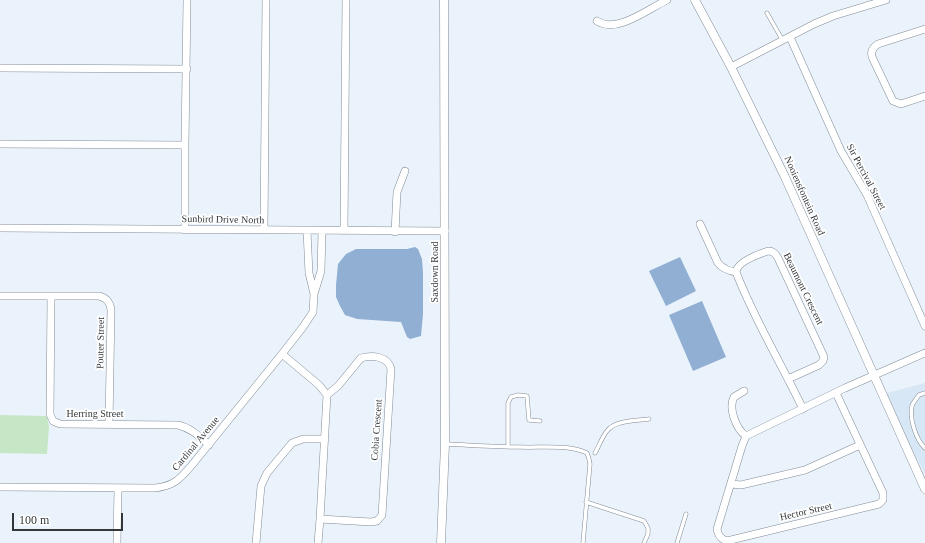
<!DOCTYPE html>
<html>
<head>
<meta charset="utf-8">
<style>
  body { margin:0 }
  #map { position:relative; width:925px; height:543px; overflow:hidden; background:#eaf3fc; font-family:Georgia,serif }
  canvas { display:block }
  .scale { position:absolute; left:12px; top:513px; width:111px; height:18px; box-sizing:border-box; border:2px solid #34383b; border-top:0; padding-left:5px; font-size:12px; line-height:14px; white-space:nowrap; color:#34383b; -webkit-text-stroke:3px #fff; paint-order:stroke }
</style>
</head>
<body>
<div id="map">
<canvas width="925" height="543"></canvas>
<div class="scale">100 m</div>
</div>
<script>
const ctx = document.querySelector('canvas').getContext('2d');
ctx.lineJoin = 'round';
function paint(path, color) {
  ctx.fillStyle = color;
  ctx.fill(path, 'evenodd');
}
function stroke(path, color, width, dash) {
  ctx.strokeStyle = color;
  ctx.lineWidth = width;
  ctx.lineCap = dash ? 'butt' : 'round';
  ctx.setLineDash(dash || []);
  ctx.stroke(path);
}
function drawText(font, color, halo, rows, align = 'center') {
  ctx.font = font + ' Georgia,serif';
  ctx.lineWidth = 3.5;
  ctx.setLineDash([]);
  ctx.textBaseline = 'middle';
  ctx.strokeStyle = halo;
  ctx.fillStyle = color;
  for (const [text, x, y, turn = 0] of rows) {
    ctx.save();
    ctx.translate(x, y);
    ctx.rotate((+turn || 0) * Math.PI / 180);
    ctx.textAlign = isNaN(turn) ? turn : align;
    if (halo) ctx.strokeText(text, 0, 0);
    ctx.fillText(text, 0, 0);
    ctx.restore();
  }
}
paint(new Path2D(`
  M925 383V474L883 394Z`), '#d8e7f6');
paint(new Path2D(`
  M0 415 47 416 49 427 47 454 0 453Z`), '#c5e7c5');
paint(new Path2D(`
  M415 247 418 249 422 259 423 272V314L421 336 410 339 407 337 401 322 357 319 345 315 340 306 336 297V285L338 264 346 254 356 249H407Z
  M680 257 696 291 666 306 649 271Z
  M702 301 726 357 693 371 669 315Z`), '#91afd3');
const service = new Path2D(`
  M767 13 783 41
  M925 393 919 395C917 398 913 402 912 406 909 418 916 440 925 448
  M446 444C470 445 495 447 520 447 540 448 569 444 587 453L589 459 590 464 583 543
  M508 447V403L511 397 518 395 527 396 529 420 540 421
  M595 453C599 446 602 437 607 431 615 420 636 421 649 419
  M586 502 644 521 648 528V534L644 543
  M677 543 686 514`);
const minor = new Path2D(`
  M597 21C617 34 648 9 667 0
  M925 29 878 44C872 48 870 53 873 59L893 101 901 104 925 96
  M790 37 841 151 867 195 925 326
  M731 67 814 24 833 16 886 0
  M0 68 187 69
  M0 144 185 145
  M700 224 718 263C723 269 728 271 736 272
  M0 228 445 231
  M185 230V145L187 0
  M264 230 266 0
  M344 231 346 0
  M395 232 397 192 405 171
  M314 294 321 271 322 231
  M0 296H99C107 298 110 302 111 310L109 424
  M51 296 50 414 53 421 60 424 178 425C191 428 199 436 209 445
  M282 354 319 385 327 395 320 519 318 543
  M788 379 819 365 823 361 824 357 778 258C775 253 773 251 768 251 759 254 737 262 736 272 754 319 781 363 803 409
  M744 391 734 397C728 408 736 429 746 436
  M746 436 742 446 717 529C718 536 721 539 727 541L879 504 883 500V493L836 393
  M746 436 845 388 925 353
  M731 484 741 485 805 470 860 445
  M0 487 155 488C174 486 180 479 192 465L282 354 303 327 313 312 314 294 309 273 307 231
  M320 519 371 522 377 521 382 515 391 369C388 356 372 355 361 358L338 386 327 395
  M117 543 118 488
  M256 543 261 486 267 473 292 443 303 439H325`);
const tertiary = new Path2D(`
  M695 0 731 67 785 177 925 489
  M441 543 445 444 444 0`);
stroke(service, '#828a93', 4.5);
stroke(minor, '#828a93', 8);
stroke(tertiary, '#828a93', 9);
stroke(service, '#fff', 3.5);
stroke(minor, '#fff', 7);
stroke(tertiary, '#fff', 8);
drawText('10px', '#34383b', '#fff', [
  ["Sir Percival Street",866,177,62],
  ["Nooiensfontein Road",804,196,66],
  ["Sunbird Drive North",223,220,1],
  ["Saxdown Road",435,272,-90],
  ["Beaumont Crescent",803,289,64],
  ["Pouter Street",101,343,-89],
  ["Herring Street",95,414],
  ["Cobia Crescent",377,430,-86],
  ["Cardinal Avenue",196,444,-50],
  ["Hector Street",806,512,-13]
]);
</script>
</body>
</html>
